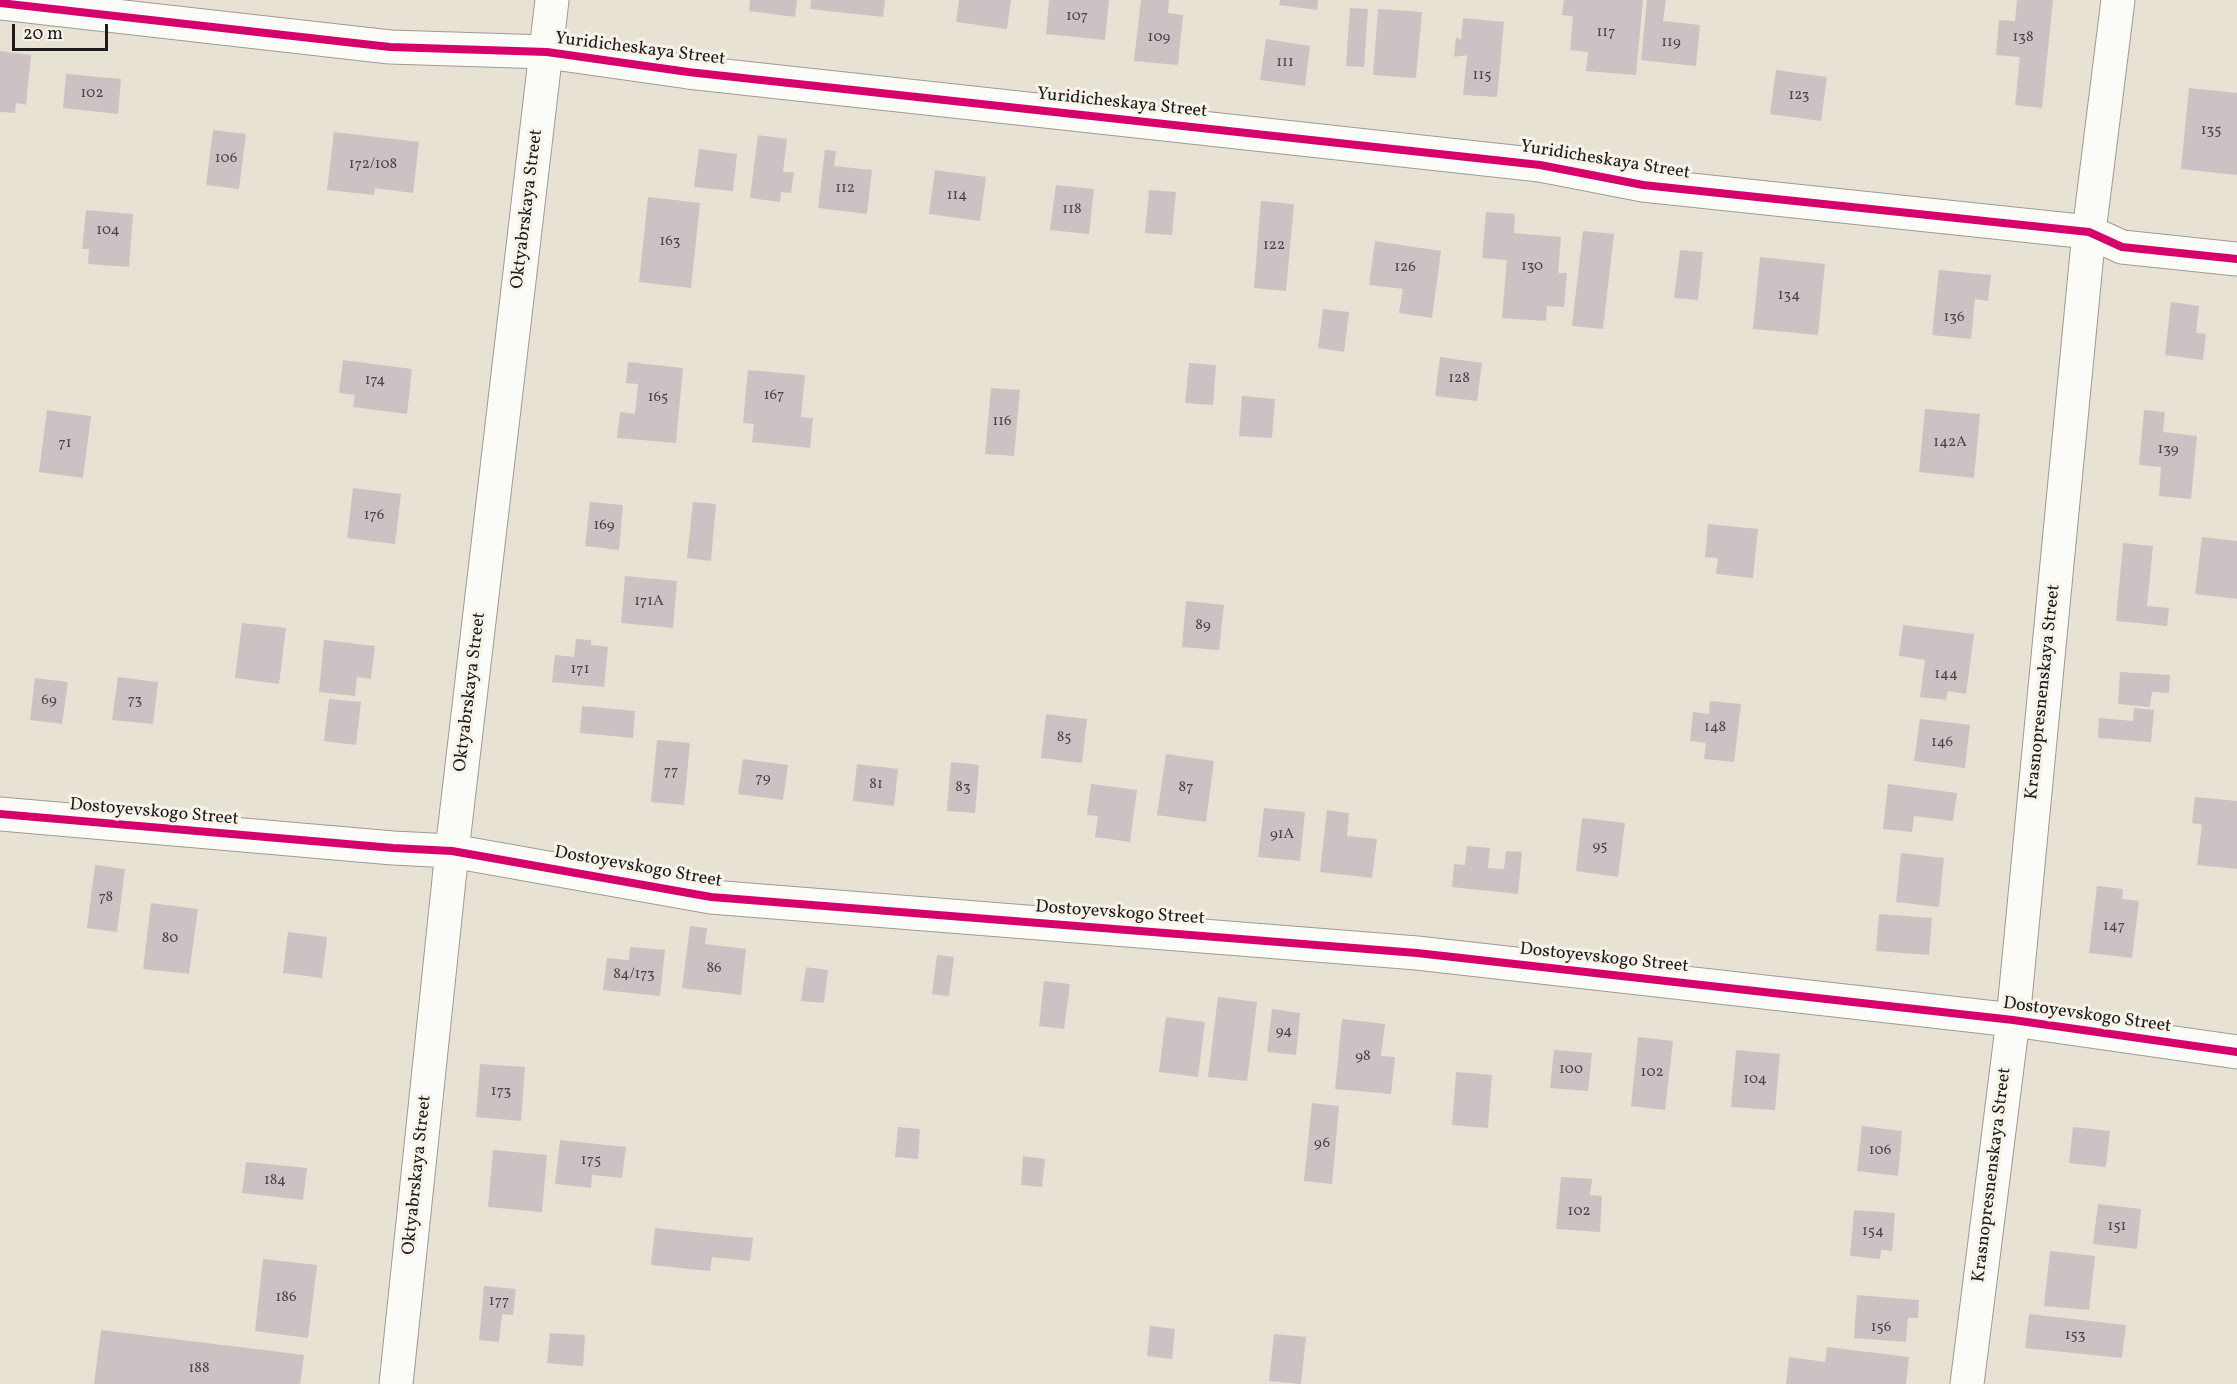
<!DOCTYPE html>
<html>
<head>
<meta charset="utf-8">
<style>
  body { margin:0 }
  #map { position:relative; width:2237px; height:1384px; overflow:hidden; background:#e7e2d3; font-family:Vollkorn,serif }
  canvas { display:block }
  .scale { position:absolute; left:12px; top:24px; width:96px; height:27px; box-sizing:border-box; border:3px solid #1c1c1c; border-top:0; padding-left:8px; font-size:18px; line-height:21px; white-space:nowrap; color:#1c1c1c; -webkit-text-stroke:4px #f7f3e8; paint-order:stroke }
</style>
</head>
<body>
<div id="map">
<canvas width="2237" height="1384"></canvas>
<div class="scale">20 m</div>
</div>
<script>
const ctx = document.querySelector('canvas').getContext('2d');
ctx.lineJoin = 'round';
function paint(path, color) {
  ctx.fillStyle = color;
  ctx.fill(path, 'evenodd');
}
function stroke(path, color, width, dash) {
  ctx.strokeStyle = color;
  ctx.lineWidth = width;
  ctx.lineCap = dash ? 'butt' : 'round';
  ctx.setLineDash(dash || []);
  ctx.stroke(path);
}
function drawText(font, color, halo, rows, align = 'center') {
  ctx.font = font + ' Vollkorn,serif';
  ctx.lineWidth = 6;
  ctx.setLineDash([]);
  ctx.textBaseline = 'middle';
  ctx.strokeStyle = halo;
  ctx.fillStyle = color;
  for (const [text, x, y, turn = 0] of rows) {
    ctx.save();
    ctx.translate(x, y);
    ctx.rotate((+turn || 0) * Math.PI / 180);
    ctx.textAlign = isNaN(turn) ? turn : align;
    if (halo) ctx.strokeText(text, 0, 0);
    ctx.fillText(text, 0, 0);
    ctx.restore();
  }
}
paint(new Path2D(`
  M750 0H797L795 17 749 11Z
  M811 0H885L883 17 810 9Z
  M959 0H1011L1007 29 956 22Z
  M1049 0H1109L1105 40 1046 34Z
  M1141 0H1169L1168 13 1183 15 1178 65 1134 61Z
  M1280 0H1318L1317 10 1279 5Z
  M1564 0H1643L1636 75 1586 71 1588 52 1570 50 1573 16 1562 15Z
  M1647 0H1666L1663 21 1700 25 1696 66 1641 60Z
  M2017 0H2053L2042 108 2015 105 2020 57 1996 55 1999 20 2015 21Z
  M1350 8 1368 9 1364 67 1346 66Z
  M1378 9 1422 12 1416 78 1373 75Z
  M1463 18 1504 22 1497 97 1463 95 1467 55 1454 57 1456 37 1461 40Z
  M1266 39 1310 46 1305 86 1260 80Z
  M0 51 31 55 26 105 16 103 15 113 0 112Z
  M1776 70 1827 77 1821 121 1770 114Z
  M66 74 121 79 118 114 63 108Z
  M2189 88 2237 93V175L2181 169Z
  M213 130 246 134 239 189 206 185Z
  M334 132 419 142 413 193 375 188 374 195 327 190Z
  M758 135 787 139 783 172H794L791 193 781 192 780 202 750 198Z
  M699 149 737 154 733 191 694 187Z
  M825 150 836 151 834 166 872 170 867 214 818 208Z
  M935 170 986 177 980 221 929 214Z
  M1056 185 1094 189 1089 234 1050 230Z
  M1149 190 1176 192 1172 235 1145 233Z
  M648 197 700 203 691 288 639 282Z
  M1261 201 1294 204 1286 291 1254 288Z
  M86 210 133 214 129 267 88 264 89 249H82Z
  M1486 212 1515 214 1514 233 1561 237 1558 273H1567L1564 307 1547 306 1546 321 1502 318 1507 260 1482 258Z
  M1583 231 1614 234 1603 329 1572 326Z
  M1375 241 1441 251 1432 318 1399 313 1403 289 1369 285Z
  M1680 250 1703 252 1698 300 1674 298Z
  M1760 257 1825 264 1818 335 1753 329Z
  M1939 270 1991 275 1988 301 1975 299 1971 339 1932 335Z
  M2171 302 2199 306 2196 333 2206 334 2203 360 2165 355Z
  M1323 309 1349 312 1344 352 1318 348Z
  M1440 357 1482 363 1477 401 1435 396Z
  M343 360 412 369 407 414 353 407 355 395 339 393Z
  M628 362 683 368 676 443 617 438 620 412 635 414 638 384 626 383Z
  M1189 363 1216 365 1213 405 1185 403Z
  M748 370 805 375 801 417 813 418 810 448 752 442 754 424 743 423Z
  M991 388 1020 390 1014 456 985 454Z
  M1242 396 1275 399 1272 438 1239 436Z
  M1925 409 1980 414 1974 478 1919 472Z
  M47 410 91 416 83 478 39 472Z
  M2144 410 2165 412 2163 432 2197 436 2191 499 2159 496 2161 467 2139 465Z
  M353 488 401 494 395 544 347 538Z
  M590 502 623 505 619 550 585 546Z
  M693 502 716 504 711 561 687 558Z
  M1708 524 1758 529 1753 578 1716 574 1718 558 1705 557Z
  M2202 537 2237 541V599L2195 594Z
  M2123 543 2153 546 2147 606 2169 608 2167 626 2116 621Z
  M625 576 677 581 673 628 621 623Z
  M1186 601 1224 605 1219 650 1182 647Z
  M242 623 286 628 279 684 235 678Z
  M1903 625 1974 634 1966 694 1948 691 1946 700 1920 697 1925 660 1899 656Z
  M576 639 591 640V645L608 647 604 687 552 682 555 655 574 657Z
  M324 640 375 646 371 679 357 677 355 696 319 692Z
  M2120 672 2170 675 2169 693 2152 692 2150 707 2118 704Z
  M118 677 158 682 153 724 112 720Z
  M35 678 68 682 62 724 30 720Z
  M329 699 361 702 356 745 324 741Z
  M1710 701 1741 704 1734 762 1704 759 1706 743 1690 741 1693 712 1709 714Z
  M582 706 635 711 633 738 580 733Z
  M2134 708 2154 710 2151 742 2098 738 2099 718 2133 721Z
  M1046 714 1087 719 1082 763 1041 758Z
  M1920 719 1970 725 1965 768 1914 761Z
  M657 740 690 743 684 805 651 802Z
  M1166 754 1214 761 1206 822 1157 815Z
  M743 759 788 765 783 800 738 794Z
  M951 762 979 765 975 813 947 811Z
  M857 764 898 769 894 806 853 801Z
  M1091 784 1137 790 1130 842 1095 837 1098 816 1087 815Z
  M1888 784 1957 793 1953 821 1914 816 1912 832 1883 829Z
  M2195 797 2237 801V869L2197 865 2202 825 2192 823Z
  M1264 808 1305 812 1300 861 1258 857Z
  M1327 810 1349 813 1347 836 1377 839 1372 878 1320 872Z
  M1582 818 1625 823 1618 877 1576 871Z
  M1467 846 1490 848 1488 868 1504 869 1506 851 1522 852 1518 894 1452 887 1454 864 1465 865Z
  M1901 853 1944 858 1939 907 1896 902Z
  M95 865 125 869 117 932 87 928Z
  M2097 886 2123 889 2122 899 2139 901 2132 958 2089 953Z
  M151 903 198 909 189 974 143 969Z
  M1879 914 1932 918 1929 955 1876 951Z
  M690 926 707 928 705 944 746 949 741 995 682 988Z
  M288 932 327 937 322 978 283 973Z
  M630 947 665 950 660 996 603 990 607 958 629 960Z
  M937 955 954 957 949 996 932 994Z
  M806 967 828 970 824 1003 801 1001Z
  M1044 981 1070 984 1064 1029 1039 1026Z
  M1218 997 1257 1002 1247 1081 1208 1077Z
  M1272 1009 1300 1013 1296 1055 1267 1052Z
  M1166 1017 1205 1022 1198 1077 1159 1072Z
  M1342 1019 1385 1024 1381 1056 1395 1057 1391 1094 1335 1089Z
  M1638 1037 1673 1041 1665 1110 1631 1106Z
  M1554 1050 1592 1053 1588 1091 1550 1088Z
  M1736 1050 1780 1054 1775 1110 1731 1107Z
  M480 1064 525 1067 521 1121 476 1117Z
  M1456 1072 1492 1075 1488 1128 1452 1125Z
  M1312 1103 1339 1106 1332 1184 1304 1181Z
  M1862 1126 1902 1131 1898 1176 1857 1171Z
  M898 1127 920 1129 918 1159 895 1157Z
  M2073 1127 2110 1131 2106 1167 2069 1163Z
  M560 1140 626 1147 622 1178 592 1175 591 1188 555 1184Z
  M493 1150 547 1155 542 1212 488 1207Z
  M1023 1156 1045 1159 1042 1187 1021 1185Z
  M246 1162 307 1168 303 1200 242 1193Z
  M1561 1177 1592 1179 1590 1195 1602 1196 1600 1232 1556 1229Z
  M2098 1204 2141 1209 2137 1249 2093 1244Z
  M1854 1210 1895 1213 1892 1251 1881 1250 1880 1259 1850 1256Z
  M655 1228 753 1238 750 1261 712 1257 710 1271 651 1265Z
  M2050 1251 2095 1256 2089 1310 2044 1306Z
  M263 1259 317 1265 308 1338 255 1331Z
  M484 1286 516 1289 513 1315 502 1314 499 1342 479 1340Z
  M1857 1295 1919 1300 1918 1318H1908L1906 1342 1854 1338Z
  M2029 1314 2126 1325 2122 1358 2025 1348Z
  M1150 1326 1175 1329 1172 1359 1147 1356Z
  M101 1330 304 1355 300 1384H94Z
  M550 1333 585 1335 583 1366 547 1363Z
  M1274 1334 1306 1337 1301 1384 1269 1381Z
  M1827 1347 1909 1357 1906 1384H1786L1789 1357 1825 1362Z`), '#cdc2c3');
const street = new Path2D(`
  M0 3 390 47 547 52 688 72 1540 165 1643 185 2089 232 2122 247 2237 259
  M0 814 393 848 452 851 711 897 1417 953 2013 1020 2237 1052
  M396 1384 452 851 552 0
  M1967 1384 2013 1020 2089 232 2118 0`);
stroke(street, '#9e9b92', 35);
stroke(street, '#fbfbf8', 33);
stroke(new Path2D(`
  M0 3 390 47 547 52 688 72 1540 165 1643 185 2089 232 2122 247 2237 259
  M0 814 393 848 452 851 711 897 1417 953 2013 1020 2237 1052`), '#d6006c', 8);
drawText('15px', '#484646', null, [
  ["107",1077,17],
  ["117",1606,33],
  ["109",1159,38],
  ["138",2023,38],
  ["119",1671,43],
  ["111",1285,63],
  ["115",1482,76],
  ["102",92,94],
  ["123",1799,96],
  ["135",2211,131],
  ["106",226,159],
  ["172/108",373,165],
  ["112",845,189],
  ["114",957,196],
  ["118",1072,210],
  ["104",108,231],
  ["163",670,242],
  ["122",1274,246],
  ["130",1532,267],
  ["126",1405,268],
  ["134",1789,296],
  ["136",1954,318],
  ["128",1459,379],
  ["174",375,381],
  ["167",774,396],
  ["165",658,398],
  ["116",1002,422],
  ["142А",1950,443],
  ["71",65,444],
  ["139",2168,450],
  ["176",374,516],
  ["169",604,526],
  ["171А",649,602],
  ["89",1203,626],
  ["171",580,670],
  ["144",1946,675],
  ["69",49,701],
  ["73",135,701],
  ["148",1715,728],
  ["85",1064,738],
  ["146",1942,743],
  ["77",671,772],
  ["79",763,779],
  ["81",876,785],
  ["83",963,788],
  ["87",1186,788],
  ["91А",1282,835],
  ["95",1600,847],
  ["78",106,898],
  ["147",2114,927],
  ["80",170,939],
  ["86",714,969],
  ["84/173",634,975],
  ["94",1284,1032],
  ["98",1363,1057],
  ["100",1571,1070],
  ["102",1652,1073],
  ["104",1755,1080],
  ["173",501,1092],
  ["96",1322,1144],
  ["106",1880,1151],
  ["175",591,1161],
  ["184",275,1181],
  ["102",1579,1212],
  ["151",2117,1227],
  ["154",1873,1232],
  ["186",286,1298],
  ["177",499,1302],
  ["156",1881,1328],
  ["153",2075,1336],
  ["188",199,1369]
]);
drawText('18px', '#1c1c1c', '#f7f3e8', [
  ["Yuridicheskaya Street",640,50,7],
  ["Yuridicheskaya Street",1122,104,6],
  ["Yuridicheskaya Street",1605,161,9],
  ["Oktyabrskaya Street",528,209,-83],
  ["Oktyabrskaya Street",471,692,-83],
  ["Krasnopresnenskaya Street",2044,692,-84],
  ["Dostoyevskogo Street",154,813,5],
  ["Dostoyevskogo Street",638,868,10],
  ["Dostoyevskogo Street",1120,914,4],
  ["Dostoyevskogo Street",1604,959,6],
  ["Dostoyevskogo Street",2087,1016,8],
  ["Oktyabrskaya Street",418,1175,-84],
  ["Krasnopresnenskaya Street",1993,1175,-83]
]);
</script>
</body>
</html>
